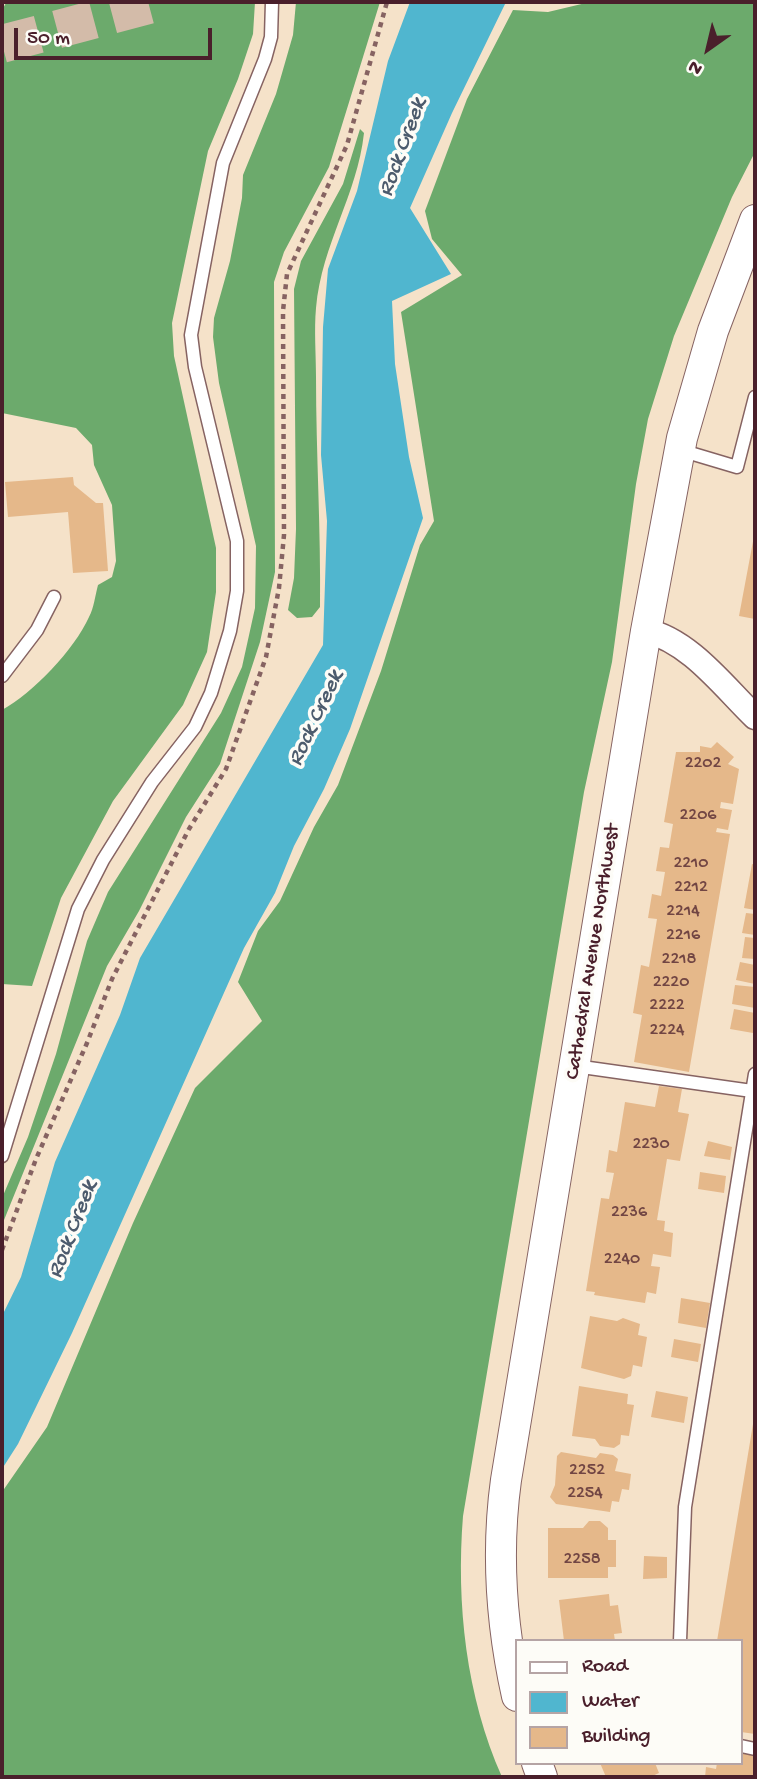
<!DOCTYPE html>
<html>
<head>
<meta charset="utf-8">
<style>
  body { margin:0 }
  #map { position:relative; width:757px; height:1779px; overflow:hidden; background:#f5e2c9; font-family:"Gochi Hand",sans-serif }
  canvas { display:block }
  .frame { position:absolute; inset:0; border:4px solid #4a1f2b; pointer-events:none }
  .legend { position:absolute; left:515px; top:1639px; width:228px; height:126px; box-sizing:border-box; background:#fdfcf7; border:2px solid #b5a4a5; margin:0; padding:9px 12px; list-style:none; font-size:21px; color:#4a1f2b }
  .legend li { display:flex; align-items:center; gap:14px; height:35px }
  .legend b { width:35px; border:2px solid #b5a4a5 }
  .north { position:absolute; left:673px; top:14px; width:70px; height:70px; -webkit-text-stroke:5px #fdfcf7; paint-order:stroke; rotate:214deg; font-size:19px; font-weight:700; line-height:28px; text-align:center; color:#4a1f2b }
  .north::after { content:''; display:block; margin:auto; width:24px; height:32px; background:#4a1f2b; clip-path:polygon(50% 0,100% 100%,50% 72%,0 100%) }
  .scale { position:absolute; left:14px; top:28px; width:198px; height:32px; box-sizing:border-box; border:4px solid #4a1f2b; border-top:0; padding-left:9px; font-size:21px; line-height:24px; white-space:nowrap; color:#4a1f2b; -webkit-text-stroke:5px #fdfcf7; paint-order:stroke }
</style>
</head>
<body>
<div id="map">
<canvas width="757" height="1779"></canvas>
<div class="frame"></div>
<ul class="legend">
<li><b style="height:9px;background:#fff"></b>Road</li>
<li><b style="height:19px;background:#50b6cf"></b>Water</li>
<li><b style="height:19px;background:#e5b88a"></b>Building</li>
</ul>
<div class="north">N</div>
<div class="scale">50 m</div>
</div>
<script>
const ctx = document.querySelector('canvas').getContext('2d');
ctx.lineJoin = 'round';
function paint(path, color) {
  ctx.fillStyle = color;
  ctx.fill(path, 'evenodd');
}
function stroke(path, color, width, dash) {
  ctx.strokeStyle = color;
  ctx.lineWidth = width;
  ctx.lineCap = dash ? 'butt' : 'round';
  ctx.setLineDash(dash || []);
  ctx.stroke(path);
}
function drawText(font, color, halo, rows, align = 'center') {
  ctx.font = font + ' "Gochi Hand",sans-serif';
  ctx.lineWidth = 7;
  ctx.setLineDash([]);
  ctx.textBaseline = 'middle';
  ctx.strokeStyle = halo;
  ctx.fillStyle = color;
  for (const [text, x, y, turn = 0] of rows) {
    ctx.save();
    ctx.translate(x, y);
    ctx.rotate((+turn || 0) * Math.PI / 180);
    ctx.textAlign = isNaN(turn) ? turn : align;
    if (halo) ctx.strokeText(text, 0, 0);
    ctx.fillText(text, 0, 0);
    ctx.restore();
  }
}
paint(new Path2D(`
  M13 2H255L253 34 238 79 208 151 172 323 174 356 216 548V592L207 652 183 705 113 801 61 898 32 986 2 984V710C33 693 74 650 89 617 94 608 95 596 98 585L112 577 116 561 112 505 94 465 92 445 76 428 2 413V10L6 3Z
  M296 2H380L329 167 284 252 274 282 275 572 260 642 220 764 186 817 139 911 107 966 2 1225V1198L28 1137 56 1054 87 941 108 892 221 713 242 667 255 608 256 546 219 383 213 337 214 318 230 261 242 198 243 175 276 94 293 35Z
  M590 2H755V152L732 197 674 336 648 419 636 484 612 662 584 792 463 1516C456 1604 466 1696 502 1777H2V1492L47 1427 133 1223 195 1088 262 1021 238 982 258 931 280 901 314 827 338 785 381 671 420 545 434 521 401 312 462 275 432 239 425 211 467 99 513 10 548 12Z
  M360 129 364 133C357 196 322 243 316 308 314 330 316 354 316 377 316 454 321 530 320 607L312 617 297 618 288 610 294 578 296 529 294 289 301 261 343 184Z`), '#6caa6c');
paint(new Path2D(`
  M410 2H506L452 113 410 208 451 274 392 301 395 364 409 457 423 518 350 729 324 789 294 846 275 893 244 948 72 1333 18 1444 2 1469V1316L21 1277 55 1162 120 1015 140 958 323 645 327 521 321 455 323 327 328 269 357 191 388 61Z`), '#50b6cf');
paint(new Path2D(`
  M73 477 74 485 96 503H103L108 571 73 573 68 512 8 517 5 482Z
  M754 536H755V619L739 616Z
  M717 742 734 757 728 764 739 769 733 804 721 802 720 808 732 810 728 830 717 828 716 832 730 834 689 1072 634 1062 642 1015 633 1013 641 965 649 967 657 919 648 918 652 894 661 896 665 872 656 871 660 847 669 848 673 824 664 822 676 752H700V746L711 748Z
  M752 864 755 865V910L744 908Z
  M746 913 755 914V935L742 933Z
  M745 937 755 938V959L742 958Z
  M740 962 755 965V984L736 980Z
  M735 985 755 987V1008L732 1004Z
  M734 1009 755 1013 753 1033 730 1029Z
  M659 1086 682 1089 678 1112 689 1114 680 1161 667 1159 657 1220 665 1221 664 1231 673 1233 671 1257 653 1254 651 1266 660 1267 656 1294 647 1292 645 1303 594 1295 595 1292 586 1291 601 1198 609 1199 614 1173 606 1172 609 1150 617 1152 625 1102 655 1107Z
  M708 1141 732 1147 730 1160 704 1156Z
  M700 1172 726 1176 724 1193 698 1189Z
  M681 1298 710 1303 706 1328 678 1323Z
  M590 1316 617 1321 623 1318 640 1324 638 1335 647 1337 642 1367 633 1365 631 1376 624 1379 581 1368Z
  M674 1339 701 1344 698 1362 671 1357Z
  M579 1386 628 1394 627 1404 634 1405 629 1436 621 1435 620 1444 614 1448 600 1446 595 1439 572 1436Z
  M656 1391 688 1397 684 1423 651 1417Z
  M754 1418H755V1734L741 1732V1641H717Z
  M561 1452 596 1458 600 1453 613 1455 618 1459 615 1471 631 1474 629 1490 622 1489 619 1502 612 1501 610 1512 556 1504 550 1497 555 1485 557 1456Z
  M589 1521H600L608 1528V1540H616V1567H608V1578H548V1528H583Z
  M644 1556 667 1557V1578L643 1579Z
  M609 1594 610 1606 618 1605 622 1633 614 1634 615 1641H564L559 1600Z
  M741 1751 755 1753 754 1777H705L706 1767 716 1769 717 1763H741Z
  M600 1763H655L659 1773 650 1777H606Z`), '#e5b88a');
stroke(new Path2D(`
  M2 44 160 2`), '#d3bba9', 38, [38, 19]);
const service = new Path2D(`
  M680 450 737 467 755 397
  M2 676 37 630 54 597
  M575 1066 752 1091
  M2 1156 78 909 103 860 152 782 195 727 211 693 230 631 237 591V541L195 367 191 335 223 163 265 59 271 37 272 2
  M680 1641 685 1507 755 1074
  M741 1746 755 1749`);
const minor = new Path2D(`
  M646 631C689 640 724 687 755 717`);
const tertiary = new Path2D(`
  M517 1696C501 1624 496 1553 506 1480L646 631 682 438 713 331 755 220
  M537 1763 542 1777`);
stroke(service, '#866362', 15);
stroke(minor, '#866362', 27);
stroke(tertiary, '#866362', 32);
stroke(new Path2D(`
  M2 1250 36 1159 87 1043 112 979 189 829 226 769 266 657 279 588 284 535 283 311 287 274 347 145 387 2`), '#866362', 4.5, [5, 5]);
stroke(service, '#fff', 12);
stroke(minor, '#fff', 24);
stroke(tertiary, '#fff', 30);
drawText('18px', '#714543', null, [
  ["2202",703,764],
  ["2206",698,816],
  ["2210",691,864],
  ["2212",691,888],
  ["2214",683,912],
  ["2216",683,936],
  ["2218",679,960],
  ["2220",671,983],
  ["2222",667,1006],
  ["2224",667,1031],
  ["2230",651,1145],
  ["2236",629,1213],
  ["2240",622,1260],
  ["2252",587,1471],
  ["2254",585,1494],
  ["2258",582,1560]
]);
drawText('21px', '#4a1f2b', '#fdfcf7', [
  ["Cathedral Avenue Northwest",594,952,-81]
]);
drawText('italic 23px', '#4c5b6d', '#fdfcf7', [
  ["Rock Creek",404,148,-70],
  ["Rock Creek",317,719,-65],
  ["Rock Creek",74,1230,-69]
]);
</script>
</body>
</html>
